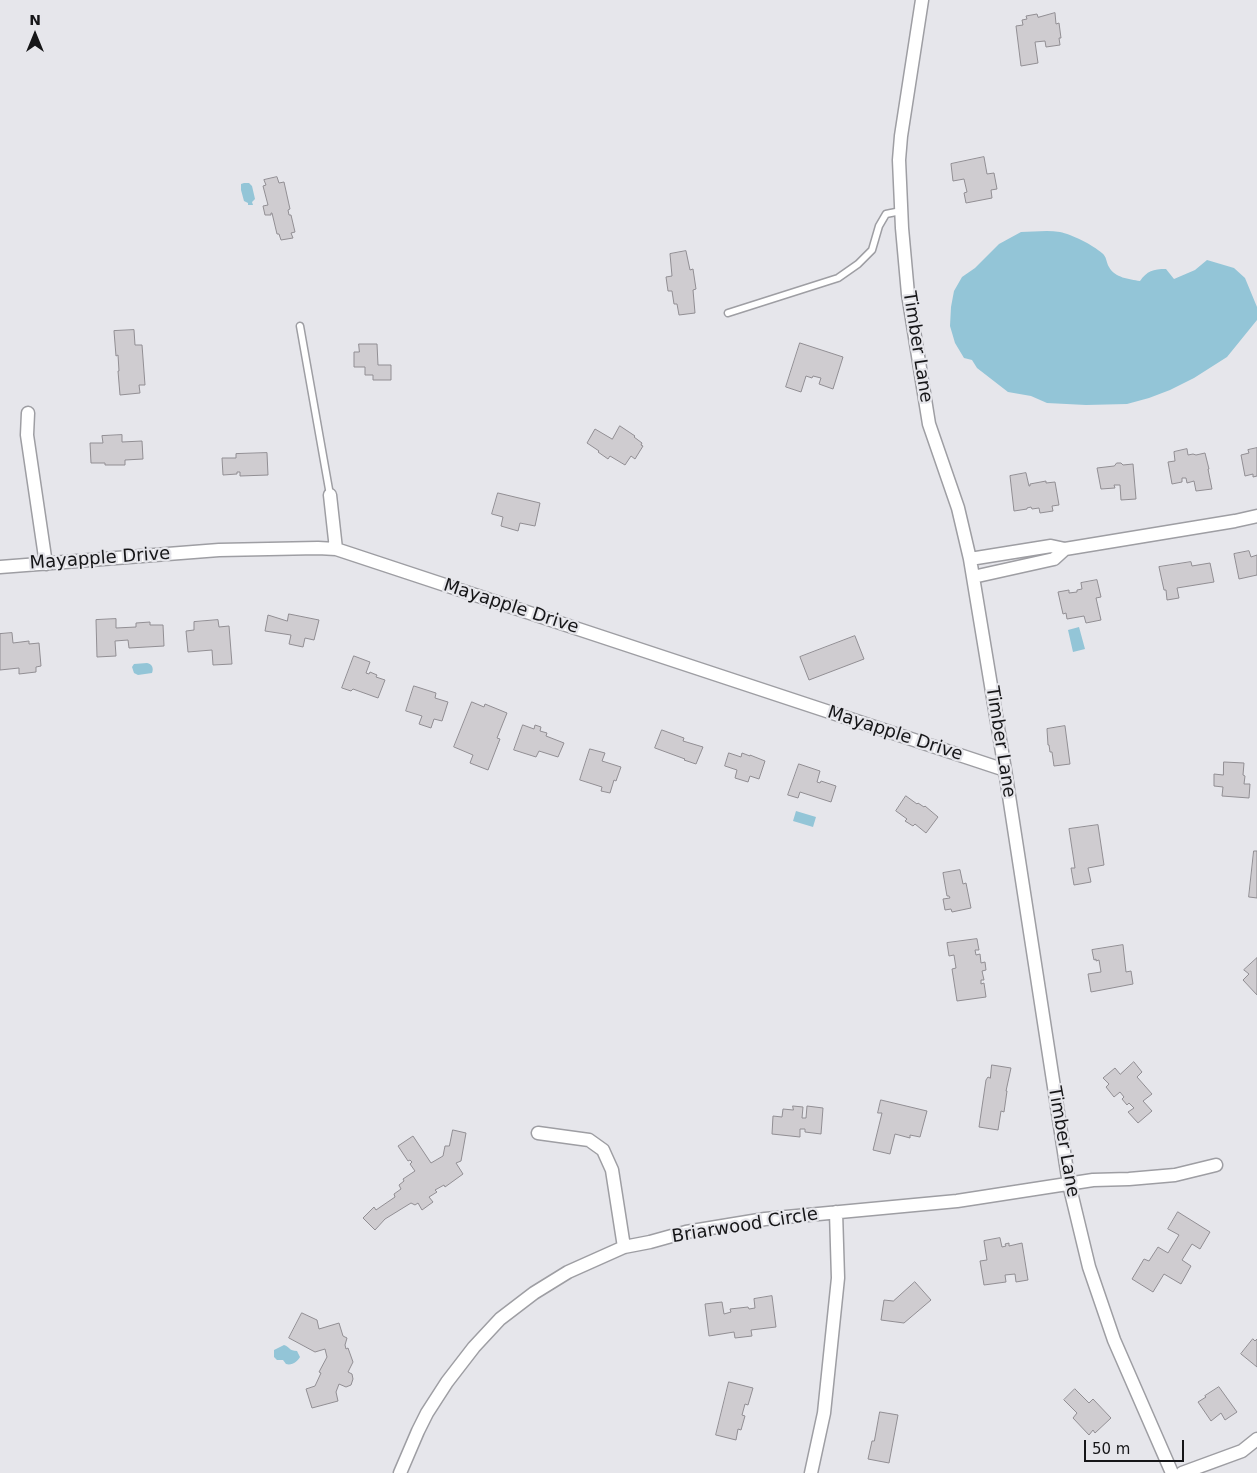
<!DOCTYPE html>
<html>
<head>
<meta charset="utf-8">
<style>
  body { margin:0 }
  #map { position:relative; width:1257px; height:1473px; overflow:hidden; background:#e6e6eb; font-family:"DejaVu Sans",sans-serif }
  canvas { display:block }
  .north { position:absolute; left:10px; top:10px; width:50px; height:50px; -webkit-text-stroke:4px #e6e6eb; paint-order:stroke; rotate:0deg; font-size:14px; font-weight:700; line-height:20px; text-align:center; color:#161618 }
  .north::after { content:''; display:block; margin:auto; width:18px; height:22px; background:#161618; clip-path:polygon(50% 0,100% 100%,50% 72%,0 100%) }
  .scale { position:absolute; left:1084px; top:1440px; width:100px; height:22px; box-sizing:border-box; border:2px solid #161618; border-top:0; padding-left:6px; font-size:15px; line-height:18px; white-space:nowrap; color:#161618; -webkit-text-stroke:4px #e6e6eb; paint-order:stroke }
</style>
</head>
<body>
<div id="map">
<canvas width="1257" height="1473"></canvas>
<div class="north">N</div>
<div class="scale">50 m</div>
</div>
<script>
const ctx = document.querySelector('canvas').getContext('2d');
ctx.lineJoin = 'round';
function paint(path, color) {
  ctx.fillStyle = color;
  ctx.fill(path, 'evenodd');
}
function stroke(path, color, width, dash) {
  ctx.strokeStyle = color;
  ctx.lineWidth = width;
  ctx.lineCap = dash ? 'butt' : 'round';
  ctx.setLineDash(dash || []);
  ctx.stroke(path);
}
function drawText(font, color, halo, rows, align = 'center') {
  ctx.font = font + ' "DejaVu Sans",sans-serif';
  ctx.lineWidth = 4.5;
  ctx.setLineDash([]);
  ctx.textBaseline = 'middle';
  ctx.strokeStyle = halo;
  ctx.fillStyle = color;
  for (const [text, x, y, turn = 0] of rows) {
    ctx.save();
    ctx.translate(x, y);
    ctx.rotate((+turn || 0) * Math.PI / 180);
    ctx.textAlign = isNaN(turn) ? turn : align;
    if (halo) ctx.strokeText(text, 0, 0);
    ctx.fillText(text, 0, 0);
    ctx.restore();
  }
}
paint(new Path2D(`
  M244 183H249L252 186 255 199 252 202 253 205H248V203L244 201 241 190V184Z
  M1021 232C1033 232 1047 230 1060 232 1071 234 1093 245 1102 253 1107 257 1106 262 1109 267 1115 278 1129 279 1140 281 1147 271 1153 269 1166 269L1174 279 1195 270 1207 260 1234 268 1245 278 1257 307V320L1227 357 1194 378 1170 390 1149 398 1127 404 1086 405 1047 403 1031 396 1008 392 977 368 972 360 964 358 955 343 950 326 951 307 954 291 962 277 975 268 999 244Z
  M1079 627 1085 649 1073 652 1068 630Z
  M147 663C152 664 154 668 152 673L138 675 134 673 132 667 134 664Z
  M796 811 816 817 813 827 793 821Z
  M284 1345C290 1347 289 1351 297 1351L300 1357C298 1361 292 1366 286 1364L283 1360H277L274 1357V1350Z`), '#93c5d7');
const building = new Path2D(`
  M1055 13 1056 24 1059 23 1061 38H1059L1060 45 1046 47 1045 41 1035 42 1038 63 1021 66 1016 26 1023 25 1022 20 1027 19 1026 16 1037 14 1038 17Z
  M984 157 987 174 994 173 997 189 991 190 992 198 966 203 964 193 967 192 964 179 953 181 951 164Z
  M277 177 279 183 284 182 290 209 288 210 289 215H291L295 232 291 233 293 238 281 240 279 234H277L272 213H271V215H265L263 206 268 205 263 186 266 185 264 180Z
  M686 251 690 270 693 269 696 289 693 290 695 313 679 315 677 304H674L672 291H668L666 277 672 276 670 254Z
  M134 330 135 345H142L145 385H139L140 393 120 395 118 371H119L118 355 116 356 114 331Z
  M800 343 843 357 833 389 819 384 821 378 813 376 812 378 806 376 801 392 786 387Z
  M359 344H377L378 365H391V380H373V375H365V367H354V352H359Z
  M620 426 635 436 634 437 642 443 641 445 643 446 635 459 631 456 625 465 610 456 608 459 598 452 599 451 587 443 595 429 612 439Z
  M122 435V442L142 441 143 459 125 460V465H105V463H91L90 443H103L102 436Z
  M1257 448V476L1253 477V474L1245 476 1241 455 1249 453 1248 450Z
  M1187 449 1188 455 1193 454 1196 455 1205 453 1209 469H1208L1212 489 1196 491 1194 481 1187 483 1186 478H1182V482L1172 484 1168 462 1175 461 1174 452Z
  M267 453 268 475 240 476V472H237V474L223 475 222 458H236V454Z
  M1117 463H1121L1123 465 1133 464 1136 499 1121 500 1120 485H1114L1115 488 1101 489 1097 468 1114 466Z
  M1026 473 1029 486H1030V484L1046 481V483L1055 482 1059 505 1052 506 1053 511 1040 513 1039 508 1032 509 1031 507 1027 508V509L1014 511 1010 476Z
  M498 493 540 503 535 526 520 523 518 531 501 526 503 517 492 514Z
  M1249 551 1251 557 1257 555V575L1239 579 1234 554Z
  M1191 562 1192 566 1210 563 1214 582 1177 588 1179 598 1167 600 1166 590H1164L1159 567Z
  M1097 580 1101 597 1096 598 1101 620 1086 623 1084 616 1067 619 1066 613 1063 614 1058 592 1069 590V593L1077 592V590L1082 589 1081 583Z
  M289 614 319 620 314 640 305 638 303 647 289 644 291 635 265 631 268 615 287 621Z
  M116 619V628L136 627V623L150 622V625H163L164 646 129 648 128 640 115 641 116 656 97 657 96 620Z
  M218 620 219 627 229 626 232 664 213 665 212 650 188 652 186 631 194 630V622Z
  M12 633 13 643 29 641V644L39 643 41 666 36 667V672L19 674V668L0 670V634Z
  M855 636 864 659 809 680 800 657Z
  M354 656 370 662 366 673 369 674 370 672 377 675 376 677 385 680 378 698 353 689 351 691 342 688Z
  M414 686 436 693 435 698 448 702 442 721 434 719 431 728 419 724 422 716 406 711Z
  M472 702 484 707 485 704 507 713 497 738 500 739 488 770 470 763 473 755 454 747Z
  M523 725 534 729 535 725 541 727 540 731 547 733 546 736 564 743 558 757 539 751 536 757 514 750Z
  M1065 726 1070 764 1054 766 1052 752H1050L1049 745H1048L1047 729Z
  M662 730 684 738 683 741 703 747 696 764 684 760 685 759 655 748Z
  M590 749 605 753 602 761 621 767 616 781 614 780 610 793 601 791 602 787 580 780Z
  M729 753 741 757 742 753 750 756V755L765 761 759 779 750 776 748 782 735 778 737 770 725 766Z
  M1224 762 1244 763 1243 775 1245 776 1244 784H1250L1249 798 1222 796 1223 787 1214 786V774L1223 775Z
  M799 764 820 771 817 782 820 783 821 781 836 786 831 802 800 792 798 798 788 795Z
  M906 796 917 804 918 803 924 807 925 806 938 817 926 833 915 824 913 826 905 821 907 819 896 811Z
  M1098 825 1104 865 1088 868 1091 882 1074 885 1071 868H1075L1069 829Z
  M1254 851H1257V898L1249 897Z
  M960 870 963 884 966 883 971 908 952 912 951 909 945 910 943 899 950 898 949 896H947L943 873Z
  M977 939 979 950H975L976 955 980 954 981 963 985 962 986 970 982 971 984 980H981V984L984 983 986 997 957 1001 952 969 956 968 954 955 949 956 947 943Z
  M1123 945 1126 972 1131 971 1133 984 1091 992 1088 974 1101 972 1099 960 1096 961V959L1094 960 1092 950Z
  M1257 958V995L1243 980 1249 974 1244 970Z
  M1134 1062 1142 1072 1137 1077 1152 1094 1143 1101 1152 1111 1138 1123 1128 1112 1134 1108 1129 1103 1127 1105 1122 1099 1124 1097 1120 1092 1114 1097 1106 1087 1109 1084 1103 1078 1115 1068 1120 1074Z
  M992 1065 1011 1068 1006 1091H1007L1004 1112 1001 1111 998 1130 979 1127 986 1080 988 1077 990 1078Z
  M881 1100 927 1111 920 1137 910 1135V1138L895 1134 890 1154 873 1150 882 1113H878Z
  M793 1106 803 1107 802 1118H806L807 1106 823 1108 821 1134 805 1132V1129H800V1137L772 1134 773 1116 782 1117 783 1109 793 1110Z
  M453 1130 466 1133 461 1161 456 1163 463 1174 445 1187 444 1185 435 1190 437 1192 429 1197 433 1202 422 1210 418 1203 415 1205 411 1203 385 1219 375 1230 363 1218 374 1207 376 1210 395 1197 394 1194 401 1189 399 1185 404 1181 403 1179 415 1171 410 1164 412 1162 410 1160 408 1161 398 1146 413 1136 431 1163 443 1156 445 1146H449Z
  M1178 1212 1210 1232 1200 1249 1192 1244 1182 1260 1191 1266 1181 1284 1164 1274 1153 1292 1132 1279 1144 1259 1149 1261 1158 1247 1168 1253 1179 1235 1168 1229Z
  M1000 1238 1002 1247 1006 1246 1005 1244 1009 1243V1246L1022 1243 1028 1280 1016 1282 1015 1274 1005 1275 1006 1282 984 1285 980 1261 987 1260 984 1241Z
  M915 1282 931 1300 904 1323 881 1320 884 1300 893 1301Z
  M772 1296 776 1327 751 1330 752 1336 735 1338 734 1332 709 1336 705 1304 722 1302 724 1314 731 1312 730 1309 748 1307 749 1309 755 1308 754 1299Z
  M302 1313 317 1320 319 1329 339 1323 343 1336 347 1338 345 1345 346 1349 348 1348 353 1362 348 1372 352 1374 353 1379 351 1385 346 1387 339 1384 336 1392 338 1401 312 1408 306 1389 315 1386 321 1373 319 1372 327 1357 325 1349 315 1352 289 1338Z
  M1253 1339 1255 1341 1257 1339V1367L1241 1354Z
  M729 1382 753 1388 748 1405 745 1404 742 1415 745 1416 741 1430 738 1429 736 1440 716 1435Z
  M1219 1387 1237 1412 1225 1420 1221 1413 1211 1421 1198 1402 1206 1397 1205 1396Z
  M1075 1389 1089 1403 1093 1399 1111 1418 1095 1433 1093 1430 1089 1435 1073 1418 1077 1413 1064 1400Z
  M880 1412 898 1415 889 1463 868 1459 872 1441H874Z`);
paint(building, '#cfccd0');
stroke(building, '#918e93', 1);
const lane = new Path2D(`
  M728 313 838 278 858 264 872 250 879 226 886 214 901 211
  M300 326 330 495`);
const street = new Path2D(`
  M922 0 901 136 899 160 902 228 908 294 929 424 958 508 970 559 1005 770 1069 1184 1089 1267 1114 1340 1172 1473
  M28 413 27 435 46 564
  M330 495 336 549
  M970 559 1051 546 1065 549 1235 521 1257 516
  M0 567 219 550 318 548 336 549 1005 770
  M973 577 1054 559 1065 549
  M538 1133 589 1140 603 1150 612 1170 624 1247
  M400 1473 418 1431 427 1413 447 1382 474 1347 500 1319 534 1293 568 1272 624 1247 650 1242 686 1232 765 1219 957 1201 1093 1180 1129 1179 1175 1175 1216 1165
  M811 1473 824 1413 838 1278 836 1212
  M1182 1473 1242 1451 1257 1439`);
stroke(lane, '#9e9ea3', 9);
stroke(street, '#9e9ea3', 15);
stroke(lane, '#fff', 6);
stroke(street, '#fff', 12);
drawText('18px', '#161618', '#e6e6eb', [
  ["Timber Lane",917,347,81],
  ["Mayapple Drive",100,559,-4],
  ["Mayapple Drive",511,607,18],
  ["Mayapple Drive",895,734,18],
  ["Timber Lane",1000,742,81],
  ["Timber Lane",1063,1142,80],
  ["Briarwood Circle",745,1226,-9]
]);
</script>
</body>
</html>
